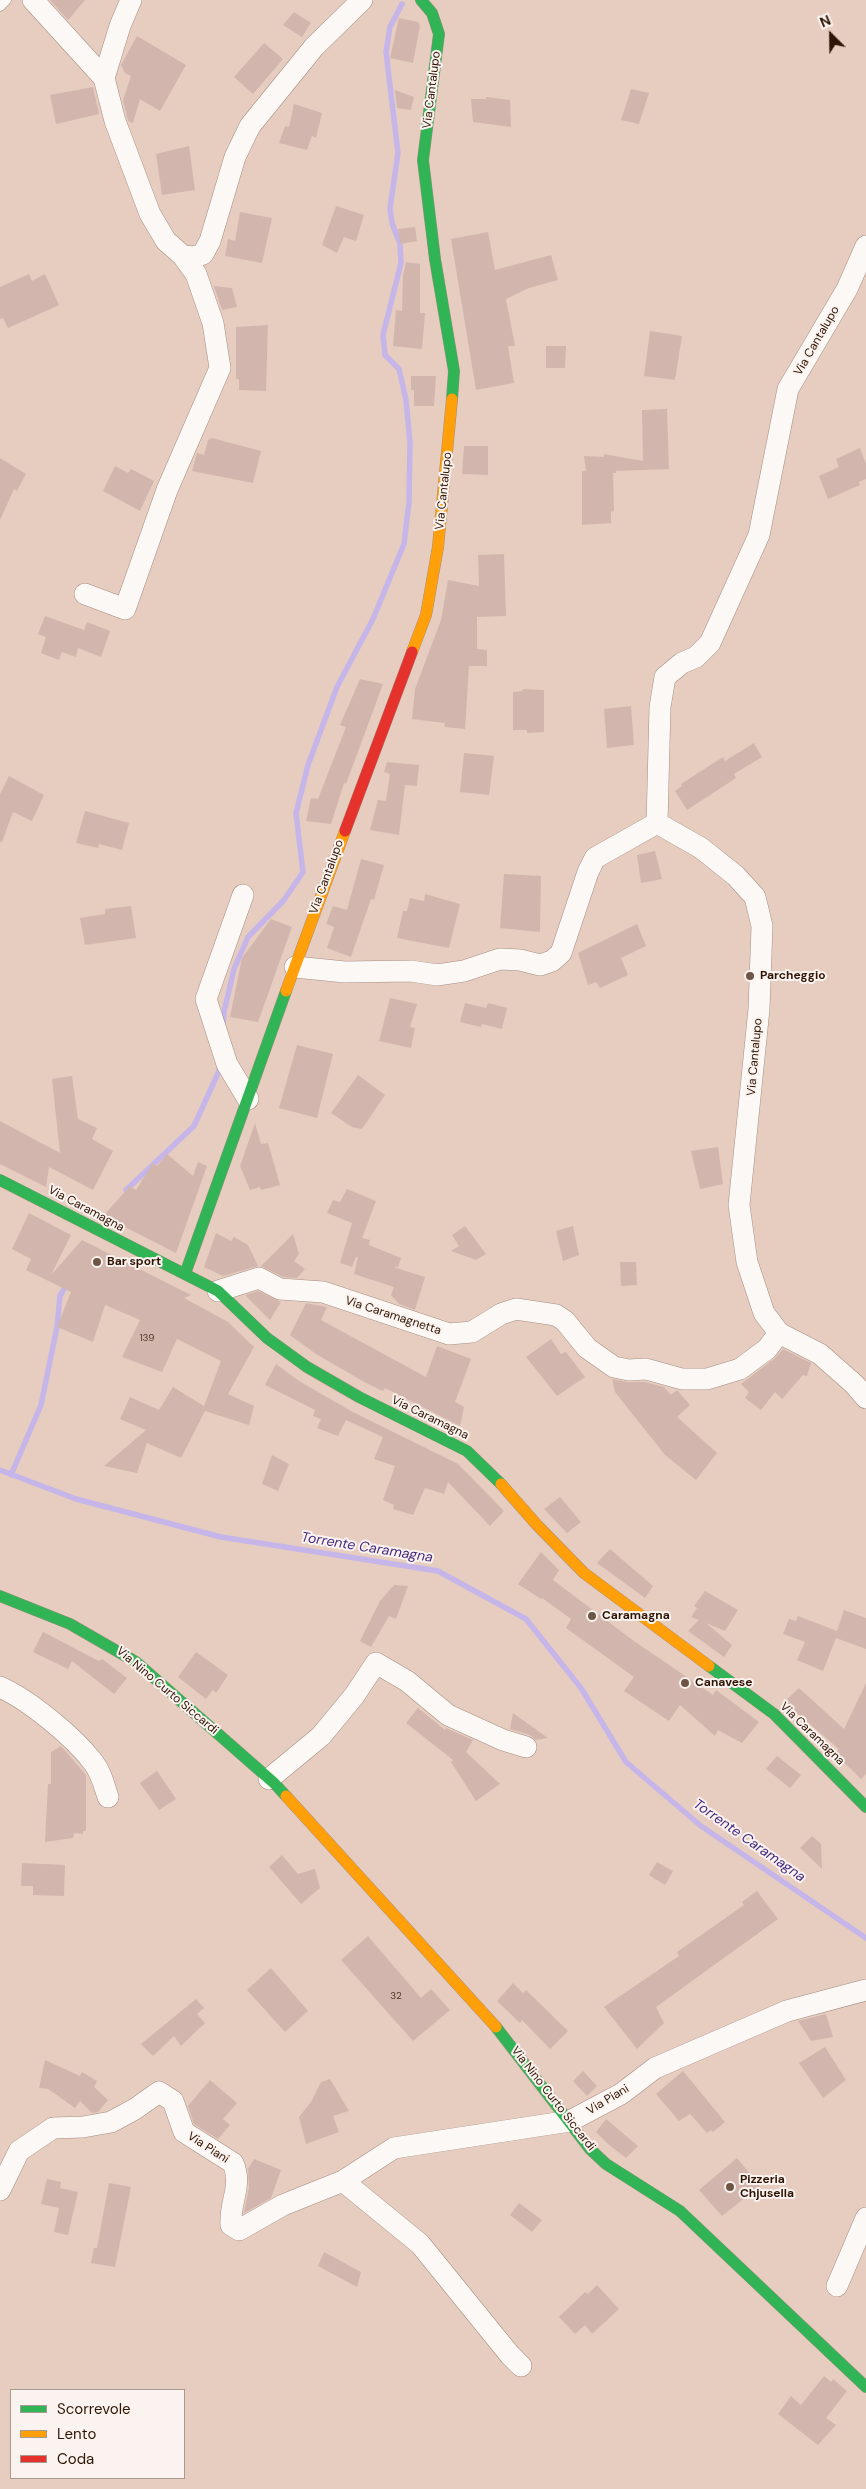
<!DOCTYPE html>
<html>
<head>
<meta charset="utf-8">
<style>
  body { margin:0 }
  #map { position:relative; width:866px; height:2489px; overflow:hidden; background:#e6cdc0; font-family:"DM Sans",sans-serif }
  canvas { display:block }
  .legend { position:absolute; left:10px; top:2389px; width:175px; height:90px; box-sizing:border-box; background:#fbf3ef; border:1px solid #a99a91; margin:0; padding:6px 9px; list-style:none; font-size:15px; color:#2f1504 }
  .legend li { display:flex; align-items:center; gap:10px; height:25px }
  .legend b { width:25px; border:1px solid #a99a91 }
  .north { position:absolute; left:806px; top:10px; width:50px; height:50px; -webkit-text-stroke:4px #fbf3ef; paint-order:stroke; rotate:337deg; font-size:14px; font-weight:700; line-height:20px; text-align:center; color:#2f1504 }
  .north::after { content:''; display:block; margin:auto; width:18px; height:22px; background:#2f1504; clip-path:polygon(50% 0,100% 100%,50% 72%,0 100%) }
</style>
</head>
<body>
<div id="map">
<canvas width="866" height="2489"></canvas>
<ul class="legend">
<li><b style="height:6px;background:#30b455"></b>Scorrevole</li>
<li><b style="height:6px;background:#ff9f0a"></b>Lento</li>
<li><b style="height:6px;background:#e5322d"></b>Coda</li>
</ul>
<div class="north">N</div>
</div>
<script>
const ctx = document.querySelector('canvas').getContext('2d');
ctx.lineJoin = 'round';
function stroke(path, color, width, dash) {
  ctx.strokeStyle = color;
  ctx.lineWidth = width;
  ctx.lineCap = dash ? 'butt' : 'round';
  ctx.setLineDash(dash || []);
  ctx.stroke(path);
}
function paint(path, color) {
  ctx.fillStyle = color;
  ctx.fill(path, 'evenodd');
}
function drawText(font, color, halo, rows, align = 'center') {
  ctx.font = font + ' "DM Sans",sans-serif';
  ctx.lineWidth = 4;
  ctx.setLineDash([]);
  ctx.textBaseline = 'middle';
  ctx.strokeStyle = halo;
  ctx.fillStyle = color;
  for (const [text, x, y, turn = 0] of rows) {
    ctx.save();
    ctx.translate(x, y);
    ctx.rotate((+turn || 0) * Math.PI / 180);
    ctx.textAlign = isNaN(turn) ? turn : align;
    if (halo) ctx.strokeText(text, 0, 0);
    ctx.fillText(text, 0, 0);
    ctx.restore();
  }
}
stroke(new Path2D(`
  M223 1025 224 1012 234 969 248 937 284 900 303 872 296 813 308 765 337 687 373 619 404 544 409 502 410 443 406 400 399 369 385 355 383 335 401 263 400 244 392 223 390 208 398 153 386 52 390 27 402 4
  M126 1190 194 1126 219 1071 220 1064
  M0 1470 76 1499 221 1537 438 1571 526 1619 581 1688 626 1762 701 1826 866 1938
  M11 1475 41 1405 57 1327 60 1296 67 1284`), '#c6b5e8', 5.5);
paint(new Path2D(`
  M50 0H85L68 20Z
  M294 12 311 23 302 37 283 25Z
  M399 18 418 22 420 26 413 63 390 58Z
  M137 36 186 65 160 111 140 99 133 123 128 121 123 100 131 76 125 73 121 65Z
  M264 43 283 59 253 94 234 77Z
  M93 87 99 114 56 124 50 95Z
  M631 89 649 93 639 124 621 120Z
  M395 90 414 97 411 110 397 108Z
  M486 97 510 100 511 127 473 122 471 99H486Z
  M294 104 322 113 316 138 312 136 307 150 279 143 285 126 289 127Z
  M189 146 195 190 162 195 156 154Z
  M336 206 364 215 356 241 344 237 337 253 322 245Z
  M240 212 272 218 262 263 225 256 228 239 235 241Z
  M415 227 417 241 400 244 398 229Z
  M488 232 495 270 551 255 558 280 529 288 506 299 515 346H508L514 383 476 390 451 239Z
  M406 262 420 264V313H425L422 349 393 346 396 310 402 311 403 276Z
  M29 274 32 281 45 274 59 305 8 328 3 318 0 319V287Z
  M214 286 232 288 237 307 222 310Z
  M268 325 266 391 239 390V379H236V327Z
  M650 331 682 336 675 380 644 376Z
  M546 346H566L565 368H546Z
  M411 376H436L434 406H414V390H411Z
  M667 409 669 469 616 471V473H613L614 511 611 512V523L582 525V471H586L584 456 604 457V454L643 461 642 410Z
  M212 438 261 451 253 483 192 471 197 453 204 455 208 440Z
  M464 446H488V475L462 474Z
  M860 448 866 464V479L859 482 860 485 828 499 819 476 839 467 836 459Z
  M0 458 26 474 17 491 14 489 0 520Z
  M115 466 128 473 131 469 154 481 140 511 103 491Z
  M504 554 506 616 477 617V649L487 650V666H469L465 729 444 727 445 723 412 719 415 689 441 620 448 580 479 586 478 555Z
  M45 616 84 630 87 622 110 631 101 657 78 648 76 657 62 652 59 660 41 653 46 637 38 634Z
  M360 679 383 684 346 784 344 783 331 824 306 821 311 798 318 799 346 727 340 725Z
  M523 689 544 690V732L527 733V730H513V692L522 691Z
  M631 706 634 745 607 748 604 709Z
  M754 743 762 757 734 774 736 778 687 810 675 791 682 786 681 784 723 757 725 761Z
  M464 753 494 756 489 795 460 792Z
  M387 762 419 765 417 786 405 785 399 835 370 830 378 800 386 801 390 774 384 772Z
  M9 776 44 795 32 821 13 812 2 842H0V794Z
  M85 811 129 823 122 850 99 844 98 848 76 843Z
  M655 851 662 879 641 883 637 855Z
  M361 859 384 865 374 900 371 899 351 957 327 948 334 927 326 924 333 906 347 910Z
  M504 874 541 876 540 932 500 928Z
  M425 894 460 904 449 948 397 938 403 911H407L410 898 424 901Z
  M131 906 136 938 85 945 80 918 105 914V909Z
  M271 919 292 927 258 1022 230 1017 242 958Z
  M637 924 646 946 621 958 628 975 600 988 596 982 588 985 578 953Z
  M390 998 417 1004 410 1027 415 1028 411 1048 379 1041Z
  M465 1003 486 1008 488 1003 507 1008 502 1029 482 1024 481 1027 460 1022Z
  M297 1045 333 1054 317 1118 279 1108Z
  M358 1075 385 1095 362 1129 352 1127 331 1113Z
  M72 1076 78 1119 97 1128 92 1139 113 1151 93 1190 49 1167 46 1187 0 1164V1121L60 1153 52 1079Z
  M255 1123 261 1144 268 1143 280 1185 261 1190 260 1187 250 1190 240 1166Z
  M718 1147 723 1184 700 1189 691 1151Z
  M167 1154 193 1176 198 1162 207 1166 176 1253 103 1216 130 1186 136 1190 153 1163 157 1166Z
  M347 1189 376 1201 362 1238 370 1240 369 1245 401 1258 398 1267H393L425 1277 415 1310 399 1304 391 1295 394 1287 354 1274 358 1257H356L352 1267 340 1263 352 1223 327 1213 333 1200 340 1202Z
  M29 1213 71 1235 51 1275 82 1240 191 1295 184 1298 228 1322 254 1347 228 1394 254 1406 249 1425 205 1411 181 1458 147 1443 137 1473 104 1466 146 1430 120 1419 130 1397 159 1410 173 1387 204 1406 221 1361 177 1339 162 1372 122 1357 140 1320 105 1305 93 1342 57 1327 71 1292 26 1270 31 1259 12 1249Z
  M465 1226 486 1254 476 1260 451 1251 459 1246 452 1235Z
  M573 1226 579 1255 563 1261 556 1231Z
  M216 1233 231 1241 234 1237 248 1245 258 1266 223 1276 204 1267Z
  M293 1234 299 1254 294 1261 305 1269 297 1278 283 1277 261 1266Z
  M620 1262H636L637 1285 621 1286Z
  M258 1291 281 1302 270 1320 245 1295Z
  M306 1303 327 1307 321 1320 426 1377 437 1346 471 1359 455 1402 464 1407 460 1426 385 1388 383 1391 366 1383 316 1354 290 1335Z
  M551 1339 561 1354 566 1352 585 1377 557 1396 526 1357Z
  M783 1349 811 1363 807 1376 803 1375 782 1399 775 1392 761 1410 745 1398 749 1392 741 1384 774 1359Z
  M276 1364 299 1381 351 1411 458 1464 504 1511 490 1526 448 1482 444 1494 425 1488 413 1515 393 1509 394 1505 383 1500 395 1466 374 1459 383 1437 346 1420 338 1436 317 1428 321 1419 313 1416 315 1410 265 1385Z
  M612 1379 627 1382H645L664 1387 671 1395 677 1390 690 1405 677 1417 717 1453 696 1480 665 1455 615 1392Z
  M272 1455 289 1464 278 1491 262 1484Z
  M560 1497 581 1522 567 1533 544 1509Z
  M610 1549 653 1586 645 1598 597 1563Z
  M541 1552 559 1570 553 1580 634 1641 713 1695 716 1690 759 1722 742 1743 718 1730 715 1736 680 1705 669 1721 624 1691 634 1677 566 1628 571 1619 542 1598 541 1599 518 1584Z
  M394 1585 408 1586 396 1619 389 1616 371 1647 360 1641 380 1601Z
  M705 1591 738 1610 725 1631 706 1623 732 1645 724 1657 688 1631 699 1620 691 1617 697 1608 694 1606Z
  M844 1610 866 1618V1649L836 1638 823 1671 797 1660 805 1642 783 1634 789 1619 796 1621 798 1616 837 1631Z
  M43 1632 99 1661 102 1659 127 1678 114 1694 72 1661 68 1669 33 1652Z
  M196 1652 228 1675 216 1693 213 1690 206 1699 178 1677Z
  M866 1683V1774L861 1779 835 1754 839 1749 784 1702 799 1688 844 1729Z
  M418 1708 445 1730 446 1728 473 1740 466 1752 500 1784 476 1801 451 1762 453 1760 406 1723Z
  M513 1713 548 1738 536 1740 530 1735 510 1729Z
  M61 1746 86 1775V1831H83V1834L74 1833 73 1838 45 1842 48 1784H51V1752Z
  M777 1756 801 1775 790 1788 766 1769Z
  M157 1771 176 1799 159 1810 140 1783Z
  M812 1836 821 1844 822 1869 800 1848Z
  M282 1855 298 1874 315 1869 320 1888 301 1904 269 1867Z
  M657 1862 673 1871 665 1885 649 1875Z
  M22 1863 65 1865 64 1896 33 1895V1886H21Z
  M757 1891 778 1919 656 2007 664 2023 637 2049 604 2007 679 1956 677 1952 744 1905 742 1902Z
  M368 1936 421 1998 431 1989 450 2010 413 2041 341 1960Z
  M271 1968 308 2011 285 2032 247 1990Z
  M513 1983 523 1993 526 1990 568 2031 550 2049 522 2020 520 2023 497 2001Z
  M196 1999 204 2008 197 2014 205 2023 181 2046 174 2036 153 2056 141 2044Z
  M826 2014 833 2037 811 2041 798 2021Z
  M825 2047 846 2080 823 2098 799 2063Z
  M45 2060 80 2076 82 2072 97 2081 94 2087 108 2100 98 2112 92 2113 80 2101 75 2108 48 2089 39 2088Z
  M583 2071 597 2086 587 2096 573 2081Z
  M683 2071 725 2122 713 2132 711 2130 707 2133 690 2114 679 2121 656 2094Z
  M330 2079 349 2111 333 2116 339 2132 306 2144 299 2117 311 2102 321 2082Z
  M210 2080 237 2103 223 2119 230 2125 218 2139 194 2124 188 2106Z
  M606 2119 638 2146 626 2158 608 2144 596 2132Z
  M737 2158 760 2186 722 2216 699 2190Z
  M254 2159 281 2170 271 2198 244 2213 249 2187 248 2169Z
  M47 2179 61 2182 60 2188 78 2192 68 2235 54 2232 59 2208 41 2204Z
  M109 2183 131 2187 115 2267 91 2263 94 2248H97Z
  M519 2203 542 2220 532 2232 510 2215Z
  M324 2252 361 2272 357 2287 318 2266Z
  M597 2285 619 2309 592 2334 585 2325 575 2334 559 2317 585 2292 588 2294Z
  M824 2376 831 2382 833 2379 847 2391 826 2418 836 2425 818 2445 778 2414 791 2396 801 2405Z`), '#d2b6ad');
const lane = new Path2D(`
  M0 6 6 0`);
const street = new Path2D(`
  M33 0 104 78
  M131 0 120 26 104 78 115 121 150 214 166 241 183 256 194 257 203 254 210 241 235 157 250 126 314 47 362 0
  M85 594 125 609 167 490 220 368 213 323 196 274 183 256
  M657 823 701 848 736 876 755 897 762 926 759 1009 739 1205 747 1262 764 1313 779 1333 820 1354 854 1384 866 1398
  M243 895 206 999 227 1064 248 1099
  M295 967 345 972 411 971 437 975 464 971 500 959 520 960 540 965 552 961 561 953 588 872 595 858 657 823 660 707 665 677 682 663 696 657 710 643 759 535 788 389 847 289 866 246
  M218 1291 259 1278 280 1289 323 1292 449 1334 472 1332 501 1314 516 1309 556 1315 565 1321 587 1348 614 1367 629 1370 646 1369 682 1379H707L740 1369 767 1349 779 1333
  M0 1687C29 1700 73 1736 93 1762 101 1772 104 1785 108 1797
  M269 1779 321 1736 354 1696 376 1663 407 1681 448 1715 503 1740 526 1747
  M343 2181 420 2244 510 2355 521 2366
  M0 2190 19 2151 53 2128 83 2127 111 2122 135 2109 159 2092 173 2101 184 2132 233 2163C243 2185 229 2203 231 2225L239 2230 283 2205 343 2181 394 2148 570 2121 621 2094 655 2068 787 2011 866 1990
  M837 2286 866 2218`);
const fast = new Path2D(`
  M421 0 432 13 439 34 423 160 435 259 454 371 452 399
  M0 1180 218 1291 267 1338 307 1367 359 1397 467 1451 501 1484
  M185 1274 286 991
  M0 1596 70 1624 136 1662 274 1783 286 1796
  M709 1666 774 1714 866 1807
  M496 2027 590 2149 606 2164 680 2211 866 2387`);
const slow = new Path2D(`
  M412 652 426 615 438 547 452 399
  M286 991 345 831
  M501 1484 537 1525 584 1573 709 1666
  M286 1796 496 2027`);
const jam = new Path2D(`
  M345 831 412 652`);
stroke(lane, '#a68e80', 11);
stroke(street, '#a68e80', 22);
stroke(fast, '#a68e80', 12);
stroke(slow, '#a68e80', 12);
stroke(jam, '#a68e80', 12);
stroke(lane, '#fbf8f6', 10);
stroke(street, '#fbf8f6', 21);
stroke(fast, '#30b455', 11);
stroke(slow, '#ff9f0a', 11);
stroke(jam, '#e5322d', 11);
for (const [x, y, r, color] of [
  [750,976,5,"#6f5546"],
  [97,1262,5,"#6f5546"],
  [592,1616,5,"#6f5546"],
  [685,1683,5,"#6f5546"],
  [730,2187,5,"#6f5546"]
]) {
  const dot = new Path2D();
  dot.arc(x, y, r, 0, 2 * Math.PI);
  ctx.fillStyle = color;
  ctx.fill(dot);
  stroke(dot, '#fbf3ef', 2);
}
drawText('10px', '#583d2e', null, [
  ["139",147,1338],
  ["32",396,1996]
]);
drawText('12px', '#2f1504', '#fbf3ef', [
  ["Via Cantalupo",432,90,-83],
  ["Via Cantalupo",817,341,-60],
  ["Via Cantalupo",444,491,-84],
  ["Via Cantalupo",327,877,-70],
  ["Via Cantalupo",755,1057,-85],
  ["Via Caramagna",86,1209,28],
  ["Via Caramagnetta",393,1316,18],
  ["Via Caramagna",430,1418,26],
  ["Via Nino Curto Siccardi",167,1691,40],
  ["Via Caramagna",812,1734,44],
  ["Via Nino Curto Siccardi",553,2099,52],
  ["Via Piani",608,2100,-31],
  ["Via Piani",208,2148,33]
]);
drawText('bold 12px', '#2f1504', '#fbf3ef', [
  ["Parcheggio",760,976],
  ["Bar sport",107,1262],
  ["Caramagna",602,1616],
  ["Canavese",695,1683],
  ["Pizzeria",740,2180],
  ["Chjusella",740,2194]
], 'left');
drawText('italic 14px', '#422981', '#fbf3ef', [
  ["Torrente Caramagna",367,1548,9],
  ["Torrente Caramagna",749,1841,35]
]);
</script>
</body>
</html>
